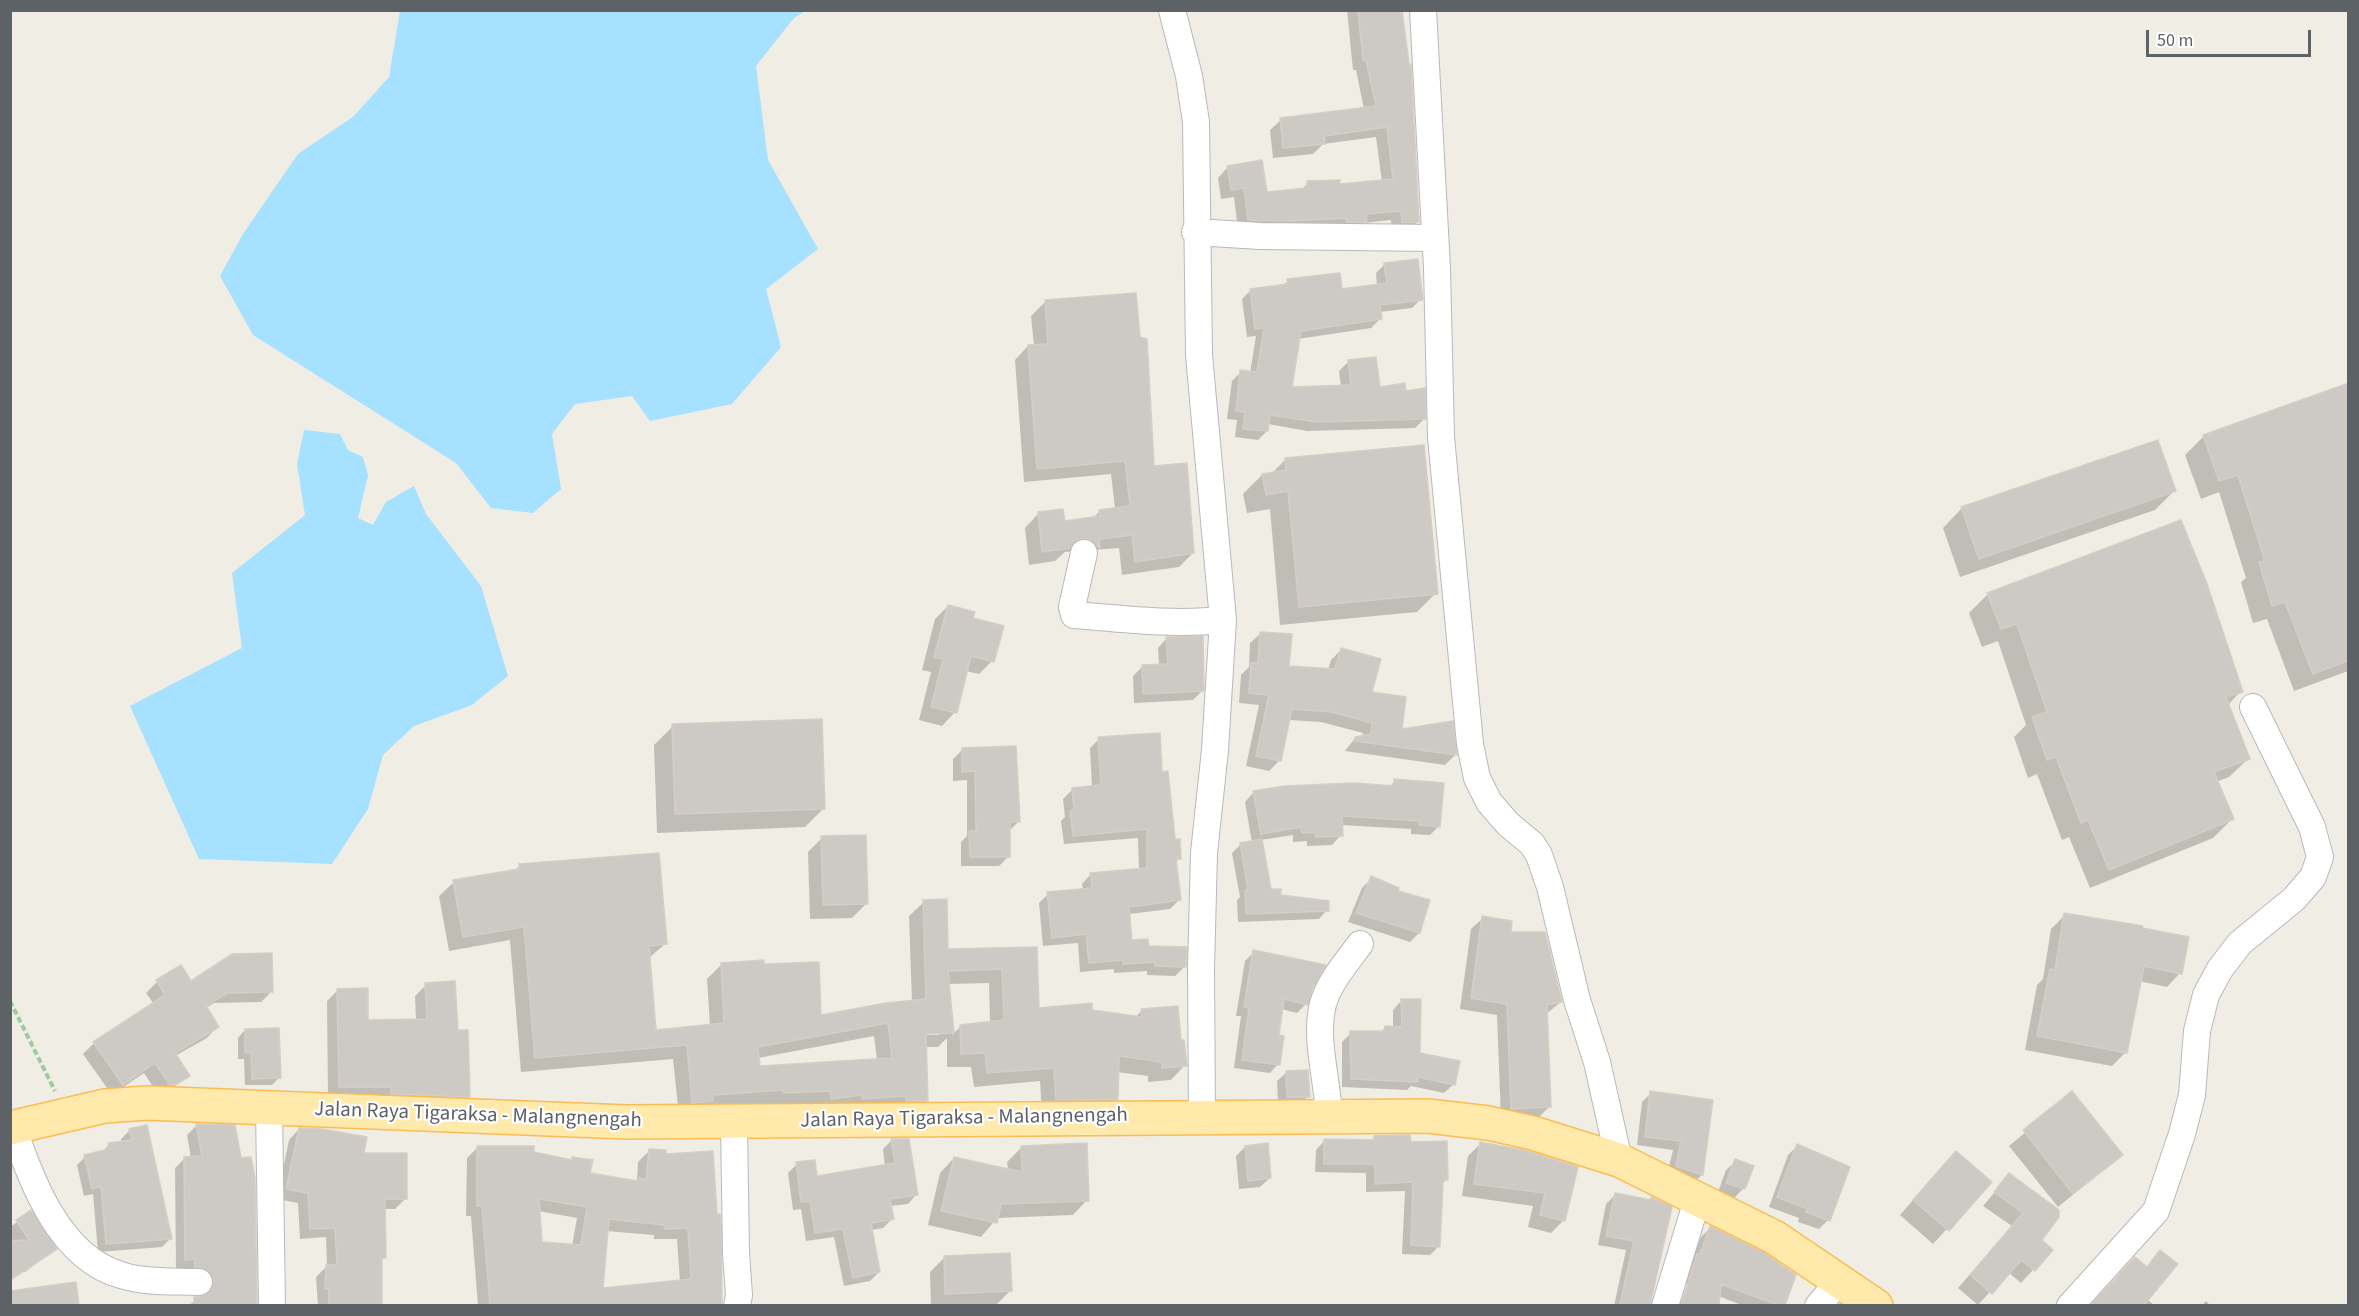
<!DOCTYPE html>
<html>
<head>
<meta charset="utf-8">
<style>
  body { margin:0 }
  #map { position:relative; width:2359px; height:1316px; overflow:hidden; background:#f0ede5; font-family:"Source Sans 3",sans-serif }
  canvas { display:block }
  .frame { position:absolute; inset:0; border:12px solid #5d6267; pointer-events:none }
  .scale { position:absolute; left:2146px; top:30px; width:165px; height:27px; box-sizing:border-box; border:3px solid #5d6267; border-top:0; padding-left:8px; font-size:18px; line-height:21px; white-space:nowrap; color:#5d6267; -webkit-text-stroke:4px #fff; paint-order:stroke }
</style>
</head>
<body>
<div id="map">
<canvas width="2359" height="1316"></canvas>
<div class="frame"></div>
<div class="scale">50 m</div>
</div>
<script>
const ctx = document.querySelector('canvas').getContext('2d');
ctx.lineJoin = 'round';
function paint(path, color) {
  ctx.fillStyle = color;
  ctx.fill(path, 'evenodd');
}
function stroke(path, color, width, dash) {
  ctx.strokeStyle = color;
  ctx.lineWidth = width;
  ctx.lineCap = dash ? 'butt' : 'round';
  ctx.setLineDash(dash || []);
  ctx.stroke(path);
}
function drawText(font, color, halo, rows, align = 'center') {
  ctx.font = font + ' "Source Sans 3",sans-serif';
  ctx.lineWidth = 4.5;
  ctx.setLineDash([]);
  ctx.textBaseline = 'middle';
  ctx.strokeStyle = halo;
  ctx.fillStyle = color;
  for (const [text, x, y, turn = 0] of rows) {
    ctx.save();
    ctx.translate(x, y);
    ctx.rotate((+turn || 0) * Math.PI / 180);
    ctx.textAlign = isNaN(turn) ? turn : align;
    if (halo) ctx.strokeText(text, 0, 0);
    ctx.fillText(text, 0, 0);
    ctx.restore();
  }
}
paint(new Path2D(`
  M400 11H805L794 18 756 66 768 160 818 249 766 289 781 347 732 404 650 421 632 396 575 404 552 434 561 489 533 513 491 508 456 463 253 335 220 276 243 234 298 154 354 116 389 77Z
  M304 430 340 434 348 450 363 457 368 475 358 518 373 525 386 502 414 486 426 514 481 586 508 676 472 705 414 726 383 755 368 809 332 864 199 859 130 706 242 648 232 573 305 515 297 464Z`), '#a6e1ff');
paint(new Path2D(`
  M1347 10H1401L1418 221 1407 232H1392L1391 220 1364 223 1355 232 1238 230 1234 197 1221 199 1218 178 1228 167 1266 194 1300 191 1308 183 1339 186 1382 182 1376 137 1323 144 1313 154 1273 158 1270 130 1281 120 1364 109 1356 70H1353Z
  M1385 264 1421 299 1412 308 1380 312V319L1371 328 1298 339 1290 388 1341 387 1339 371 1348 362 1378 388 1405 392 1424 419 1415 428 1307 431 1268 424 1267 431 1258 440 1235 437 1237 420 1227 419 1232 381 1241 372 1250 373 1256 336 1247 337 1242 299 1251 290 1282 286 1288 281 1341 291 1377 286 1376 273Z
  M1045 302 1153 468 1193 553 1179 567 1122 575 1119 548 1065 552 1055 561 1029 565 1025 528 1038 514 1064 523 1092 519 1100 511 1115 509 1111 474 1024 482 1015 360 1028 346H1034L1031 316Z
  M2348 385V671L2294 691 2267 619 2253 623 2241 582 2246 578 2219 492 2201 499 2185 455 2204 436Z
  M1286 459 1436 593 1417 612 1280 625 1270 509 1247 513 1243 494 1262 475 1271 474Z
  M2174 491 2155 510 1960 577 1943 528 1962 508Z
  M1988 594 2241 691 2228 705 2248 759 2229 777 2216 782 2232 819 2213 838 2090 888 2069 837 2062 840 2037 774 2028 778 2014 737 2026 725 1998 641 1982 647 1969 613Z
  M948 606 971 619 992 661 979 674 966 671 955 712 942 726 919 720 931 672 922 670 935 619Z
  M1261 633 1287 667 1328 670 1331 660 1341 650 1400 731 1455 755 1445 765 1345 751 1355 738 1362 737 1363 733 1321 722 1289 720 1280 760 1269 771 1246 766 1259 705 1239 703 1241 675 1249 667 1250 643Z
  M1167 638 1202 691 1193 700 1134 703 1133 676 1142 667 1159 666 1158 648Z
  M673 726 824 808 805 827 657 833 654 745Z
  M1099 739 1161 773 1179 859 1175 863 1179 900 1170 909 1129 914 1131 942 1185 966 1175 976 1147 975V971L1114 973V969L1080 972 1078 943 1043 946 1039 903 1048 894 1083 890 1082 884 1091 874 1139 870 1138 838 1064 844 1061 821 1065 817 1063 799 1073 789 1092 787 1090 748Z
  M962 750 1019 821 1008 832 1009 856 999 866H961V842L967 836V780L953 781V759Z
  M1395 781 1439 826 1430 835 1411 834V829L1341 825V835L1332 845 1307 846V841L1293 842V835L1261 840 1270 891 1327 910 1319 919 1238 922 1237 900 1240 897 1232 853 1241 844 1252 843 1245 802 1254 792 1389 787Z
  M822 838 866 904 852 918 810 919 808 852Z
  M519 866 665 944 649 958 655 1032 710 1026 707 979 721 965H763L820 1017 912 1002 909 916 924 902 947 950 1036 948 1038 1009 1091 1011 1135 1018 1142 1010 1179 1042 1185 1065 1171 1080 1148 1082V1076L1117 1072 1116 1099 1102 1113 1042 1114 1040 1081 974 1087 971 1067H947V1038L938 1047H925L927 1100 912 1115 770 1107 769 1104 704 1108 679 1116 673 1059 521 1072 510 940 449 951 439 896 454 882 514 871ZM989 983 990 1023 961 1026 952 1035 948 984ZM918 1032H939V1035H918ZM874 1036 877 1060 759 1068 758 1058Z
  M1372 878 1396 892 1419 933 1410 942 1348 922 1362 888Z
  M2065 915 2141 930 2180 973 2167 987 2139 981 2126 1052 2112 1066 2025 1050 2037 985 2043 979 2051 929Z
  M1483 918 1509 933 1561 1002 1546 1014 1549 1107 1538 1118 1501 1120 1497 1015 1460 1009 1471 929Z
  M1254 952 1311 989 1306 1004 1297 1013 1281 1009 1277 1037 1278 1064 1270 1073 1234 1068 1241 1016H1236L1245 961Z
  M157 982 272 991 261 1002 214 1003 206 1008 217 1027 207 1038 175 1056 188 1075 163 1096H159L144 1073 112 1095 83 1054 94 1043 154 1004 146 993Z
  M426 985 457 1032 468 1096 457 1107 328 1098 327 1001 338 990 367 1021 416 1020 415 996Z
  M1402 1000 1418 1054 1454 1084 1444 1093 1411 1086 1407 1090 1342 1087V1042L1351 1033H1380L1385 1028H1393V1010Z
  M245 1030 280 1077 272 1085H245L244 1059H238V1038Z
  M1287 1072 1308 1096 1299 1105 1278 1106 1277 1081Z
  M1651 1093 1711 1102 1702 1175 1693 1183 1667 1175 1673 1150 1637 1145 1642 1102Z
  M2072 1094 2121 1155 2058 1207 2009 1146Z
  M197 1125 240 1160 254 1179 255 1306H188L205 1293 186 1277V1268L176 1269 175 1168 185 1158H191L187 1135Z
  M299 1129 362 1155 405 1199 395 1209H383L381 1306H318L316 1277 327 1266 326 1237 300 1239 298 1203 277 1199 289 1140Z
  M130 1130 171 1238 162 1247 98 1252 93 1194 84 1196 77 1165 85 1157 101 1153 109 1145 122 1143 121 1139Z
  M1374 1138 1409 1143 1446 1180 1442 1184 1439 1246 1430 1255 1402 1254 1405 1191 1366 1192V1173L1315 1172 1316 1150 1325 1140 1371 1141Z
  M892 1140 917 1194 908 1204 890 1206 892 1219 883 1228 871 1230 879 1272 870 1281 844 1286 834 1237 806 1241 801 1209 793 1210 788 1173 797 1164 816 1178 885 1167 883 1149Z
  M1481 1143 1576 1168 1564 1220 1551 1233 1528 1227 1533 1206 1462 1196 1468 1156Z
  M1797 1146 1828 1220 1819 1229 1798 1222 1799 1218 1769 1207 1788 1155Z
  M478 1147 570 1161 573 1158 588 1174 637 1181 638 1162 649 1151 664 1155 716 1215 719 1225 721 1306H478L471 1216H466L467 1158ZM538 1211 577 1218 572 1246 541 1244ZM606 1231 654 1235V1239H677L680 1282 601 1290Z
  M1022 1147 1087 1200 1073 1215 997 1218 981 1237 928 1225 940 1173 954 1158 1008 1170 1007 1162Z
  M1245 1147 1270 1178 1260 1187 1239 1189 1236 1156Z
  M1736 1161 1744 1188 1734 1198 1718 1192 1726 1170Z
  M1942 1167 1990 1182 1933 1244 1900 1215Z
  M2009 1175 2040 1240 2051 1250 2021 1283 2008 1272 1978 1305 1958 1288 2012 1226 1983 1206Z
  M1615 1195 1649 1201 1652 1199 1670 1208 1649 1306H1614L1626 1250 1598 1245 1606 1204Z
  M31 1212 56 1249 25 1272 10 1273 15 1243 10 1236V1227Z
  M1710 1228 1795 1275 1783 1306H1744L1682 1282 1701 1237Z
  M2161 1252 2147 1299 2155 1306H2092L2124 1270 2146 1268Z
  M944 1258 1010 1291 996 1305 931 1306 930 1272Z
  M75 1288 77 1306H10V1297Z
  M1684 1298 1700 1306H1676Z
  M2206 1301 2211 1306H2201Z`), '#0003');
const building = new Path2D(`
  M1358 10H1402L1409 64H1411L1419 222 1402 223 1401 211 1366 214 1367 222H1346V218L1288 221 1248 220 1244 188 1231 190 1227 166 1262 160 1267 192 1307 188V181L1340 180V184L1393 179 1387 127 1324 136 1325 144 1283 148 1280 118 1376 106 1366 60H1363Z
  M1418 259 1423 300 1380 305 1382 319 1301 331 1292 387 1351 385 1348 360 1376 357 1380 387 1405 383 1406 391 1425 388 1426 419 1317 422 1270 415 1268 431 1243 429 1245 412 1236 411 1240 370 1257 372 1264 328 1255 329 1250 289 1288 284 1287 279 1340 273 1342 289 1387 283 1384 263Z
  M1136 293 1140 337 1147 339 1154 466 1187 463 1194 553 1135 562 1132 535 1099 539 1100 548 1088 539H1080L1070 548 1042 552 1038 512 1063 509 1065 521 1100 516 1099 510 1130 506 1125 461 1037 469 1028 345 1048 344 1045 300Z
  M2349 383V660L2313 674 2285 602 2272 606 2259 562 2265 561 2238 475 2219 481 2203 435Z
  M2158 440 2176 491 1979 559 1961 507Z
  M1424 445 1438 594 1299 607 1288 491 1266 495 1262 474 1286 470 1285 458Z
  M2181 520 2207 584 2243 692 2226 697 2250 759 2214 772 2234 819 2109 870 2088 820 2081 823 2056 757 2047 760 2032 717 2047 712 2017 624 2001 629 1987 593Z
  M948 605 975 612 973 618 1004 626 994 662 971 656 957 713 931 707 943 659 934 657Z
  M1260 632 1292 634 1289 666 1335 669 1341 648 1381 659 1372 692 1406 697 1402 729 1453 721 1457 755 1355 741V737L1371 734 1372 723 1332 712 1292 709 1281 761 1256 756 1269 695 1249 693 1251 663H1258Z
  M1203 636 1204 691 1143 694 1142 665 1168 664 1166 637Z
  M822 719 825 809 675 814 672 724Z
  M1160 733 1162 772 1168 771 1175 839H1180L1181 859H1176L1181 900 1129 907 1132 940 1148 939 1149 946 1187 947 1186 967 1155 966V962L1123 964V960L1089 963 1086 934 1052 938 1047 892 1092 888 1090 873 1147 868V829L1073 836 1070 811 1074 810 1072 788 1101 785 1098 737Z
  M1016 746 1020 822H1010V857H970L969 831H976L975 771 962 772V748Z
  M1394 779 1444 783 1440 827 1419 825 1420 821 1342 816 1343 836 1316 837 1315 832 1302 833 1301 827 1261 834 1253 791 1285 786 1354 783 1394 786Z
  M866 835 868 904 823 905 821 836Z
  M1262 839 1271 889H1281V895L1329 901V911L1246 914 1245 890H1248L1240 843Z
  M659 853 667 944 649 946 656 1030 724 1023 721 963 764 960V964L819 962 821 1015 886 1003 926 999 923 900 947 899 948 949 1037 947 1039 1008 1092 1003V1010L1142 1017 1141 1009 1178 1006 1181 1040H1184L1187 1066 1162 1068V1062L1119 1056 1118 1100H1056L1054 1068 987 1073 985 1053 961 1054 960 1025 1004 1020 1002 969 948 971 954 1033 926 1034 928 1101H906V1096L862 1099V1095L831 1099 830 1091 783 1093V1090L712 1095 713 1101 692 1103 687 1045 535 1058 524 927 463 937 453 880 519 869V864ZM888 1023 892 1058 760 1066 758 1047Z
  M1371 876 1399 888 1398 891 1430 900 1420 933 1356 913Z
  M2064 913 2143 926 2142 928 2189 937 2182 974 2144 966 2127 1053 2037 1036 2050 969 2055 970Z
  M1482 916 1512 921 1511 932H1545L1562 1002 1547 1005 1551 1107 1511 1109 1507 1004 1471 998Z
  M1253 950 1326 965 1312 990 1308 1005 1284 999 1279 1035 1284 1036 1280 1065 1242 1060 1249 1008 1244 1007Z
  M272 953 273 992 227 993 206 1006 219 1027 175 1053 190 1076 175 1085H170L155 1063 123 1085 93 1042 165 995 156 980 181 965 191 981 232 954Z
  M455 981 458 1030H468L470 1097 391 1094V1087H339L337 989 368 988V1020L427 1019 425 983Z
  M1401 999H1421L1420 1053 1460 1061 1455 1085 1418 1077V1082L1351 1079 1350 1031H1384L1385 1026 1402 1027Z
  M279 1028 281 1078 252 1079 251 1052 245 1053V1029Z
  M1308 1070 1310 1097H1287L1286 1071Z
  M1650 1091 1713 1100 1703 1175 1676 1166 1681 1141 1645 1137Z
  M2072 1091 2123 1155 2073 1194 2023 1130Z
  M196 1124 235 1125 241 1158 251 1157 255 1178 257 1305H194V1297L207 1295 214 1282 207 1270 195 1267V1259L185 1260 184 1157 202 1156Z
  M147 1125 172 1239 106 1244 101 1186 92 1189 84 1155 109 1149 108 1143 132 1140 129 1129Z
  M299 1128 322 1129 367 1137 364 1153H407V1199H385L386 1258H382V1305H329V1289H325L326 1265H337L335 1228 310 1229 308 1193 286 1189Z
  M1410 1135 1411 1142 1447 1141 1448 1180H1443L1440 1247 1411 1245 1413 1182 1375 1184V1164H1324V1139L1374 1140V1136Z
  M891 1139H909L918 1195 890 1199 894 1219 871 1223 880 1272 853 1278 843 1229 815 1233 810 1201 801 1202 796 1162 815 1160 817 1176 895 1163Z
  M1480 1142 1528 1151 1578 1167 1565 1221 1540 1215 1545 1193 1474 1184Z
  M1087 1143 1089 1201 1001 1204 997 1223 941 1211 954 1157 1022 1172 1021 1146Z
  M1268 1143 1271 1178 1248 1181 1245 1146Z
  M1797 1144 1850 1167 1830 1221 1806 1212 1808 1209 1777 1197Z
  M477 1146H534V1152L572 1160V1157L593 1160 590 1173 637 1181V1178L646 1179 649 1149 666 1150V1154L713 1151 717 1214H720L721 1225 722 1305H490L482 1206H477ZM539 1199 587 1207 581 1245 542 1242ZM609 1219 664 1225 665 1229 688 1228 691 1279 603 1288Z
  M1956 1151 1992 1182 1949 1231 1913 1200Z
  M1735 1159 1754 1166 1745 1189 1726 1183Z
  M2009 1173 2059 1210V1217L2042 1240 2053 1250 2035 1271 2021 1260 1992 1294 1970 1275 2023 1213 1994 1192Z
  M1615 1193 1651 1200V1197L1672 1207 1650 1305H1620L1634 1241 1606 1236Z
  M31 1210 57 1249 10 1280V1241L29 1240 16 1220Z
  M1710 1226 1765 1253 1796 1275 1785 1305H1778L1721 1284 1719 1305H1681L1697 1254H1700Z
  M2160 1250 2178 1264 2144 1305H2091L2135 1257 2147 1267Z
  M1010 1253 1012 1291 945 1294 944 1256Z
  M76 1282 79 1305H10V1291Z`);
paint(building, '#cdc9c4');
stroke(building, '#d6cec3', 1.5);
const street = new Path2D(`
  M1172 10 1189 76 1196 122 1199 355 1223 620 1215 750 1204 853 1201 969 1202 1116
  M1423 10 1437 268 1441 437 1470 744 1477 778 1489 802 1508 824 1532 844 1539 855 1550 887 1577 1000 1597 1062 1619 1160
  M1195 232 1260 236 1435 238
  M1084 553 1072 607 1074 615C1124 619 1173 625 1223 620
  M269 1108 272 1306
  M1329 1117C1328 1080 1314 1040 1323 1004 1329 982 1347 962 1360 944
  M734 1123 736 1253 739 1295 737 1306
  M13 1127C31 1181 60 1258 121 1275 145 1283 174 1281 199 1282
  M1665 1306 1698 1197
  M1818 1306 1839 1281
  M2070 1306 2156 1211 2182 1134 2192 1095 2197 1031 2206 995 2220 969 2240 943 2294 899 2313 877 2320 857 2312 827 2253 707`);
const primary = new Path2D(`
  M10 1128 105 1106 147 1103 626 1122 1428 1116 1488 1123 1533 1133 1619 1160 1774 1237 1876 1306`);
stroke(street, '#b6b9bd', 28);
stroke(primary, '#fbbc53', 36);
stroke(new Path2D(`
  M10 1001 55 1091`), '#9acda4', 4, [6, 3]);
stroke(street, '#fff', 26);
stroke(primary, '#ffe9ab', 33);
drawText('21px', '#5d6267', '#fff', [
  ["Jalan Raya Tigaraksa - Malangnengah",478,1116,2],
  ["Jalan Raya Tigaraksa - Malangnengah",964,1119,-1]
]);
</script>
</body>
</html>
